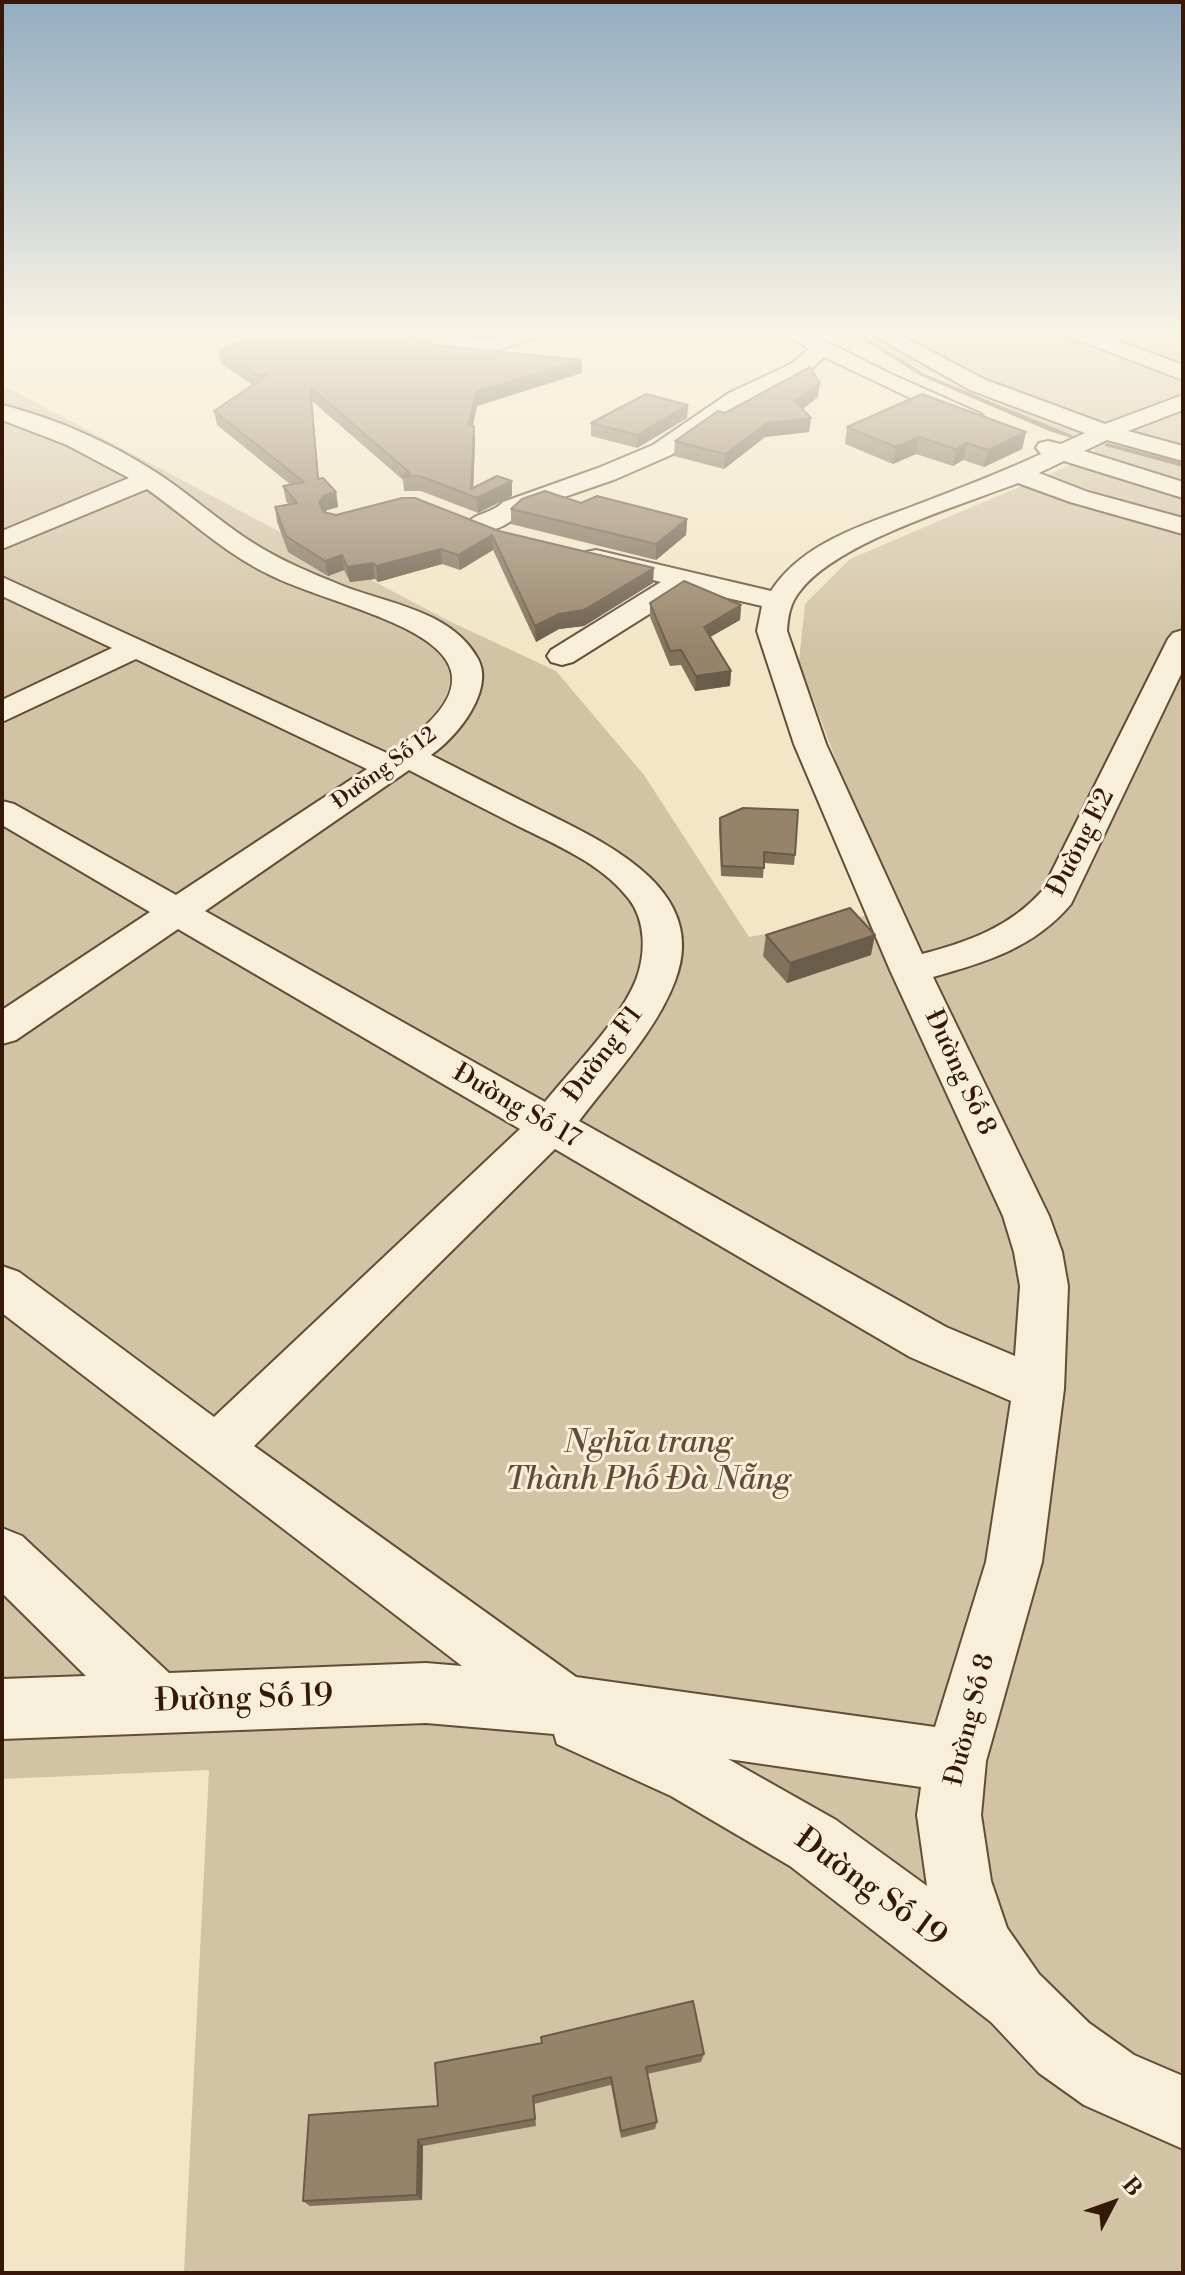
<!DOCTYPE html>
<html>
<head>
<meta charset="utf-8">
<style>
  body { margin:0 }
  #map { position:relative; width:1185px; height:2275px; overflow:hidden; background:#f2e6c6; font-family:"Libre Bodoni",serif }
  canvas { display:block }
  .frame { position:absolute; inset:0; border:4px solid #351805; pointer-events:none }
  .north { position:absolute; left:1073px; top:2163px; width:80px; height:80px; -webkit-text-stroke:6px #f7efda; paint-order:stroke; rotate:49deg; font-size:22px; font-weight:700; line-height:32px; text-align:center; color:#351805 }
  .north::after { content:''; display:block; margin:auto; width:28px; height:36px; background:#351805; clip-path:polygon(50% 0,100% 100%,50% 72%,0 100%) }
</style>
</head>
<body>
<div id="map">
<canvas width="1185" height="2275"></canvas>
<div class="frame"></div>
<div class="north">B</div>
</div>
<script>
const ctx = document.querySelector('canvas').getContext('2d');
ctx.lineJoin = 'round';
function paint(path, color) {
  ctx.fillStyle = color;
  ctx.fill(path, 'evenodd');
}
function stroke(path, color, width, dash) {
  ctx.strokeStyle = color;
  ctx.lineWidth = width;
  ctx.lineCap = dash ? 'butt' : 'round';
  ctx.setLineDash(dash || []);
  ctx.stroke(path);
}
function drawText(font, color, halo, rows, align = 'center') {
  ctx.font = font + ' "Libre Bodoni",serif';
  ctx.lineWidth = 6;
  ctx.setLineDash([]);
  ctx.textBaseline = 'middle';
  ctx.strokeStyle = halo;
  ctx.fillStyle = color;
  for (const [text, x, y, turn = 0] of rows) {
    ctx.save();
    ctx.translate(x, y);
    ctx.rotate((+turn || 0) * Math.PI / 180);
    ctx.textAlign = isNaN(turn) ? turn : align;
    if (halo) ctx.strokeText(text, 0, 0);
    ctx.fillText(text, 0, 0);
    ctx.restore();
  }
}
paint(new Path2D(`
  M840 332H1183V2273H184L209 1770 2 1779V385L447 620 556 671 644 775 749 937 892 911 799 661 805 604 850 559 1096 454 1092 446Z`), '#d2c3a5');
paint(new Path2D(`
  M851 332H858L925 374 1074 436 1071 438 1049 431 921 376Z
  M1107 443 1183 463V467L1105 446V444Z`), '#806a51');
const minor = new Path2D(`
  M512 332H544L541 336 494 351 392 345 382 339 392 333 493 339Z
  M781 332H807L891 374 981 414 985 419 981 424H965L824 357 807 373 745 402 671 455 616 479 521 512C510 526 484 536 468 532L464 526C473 513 492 514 503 502L598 468 653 445 729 393 791 364 809 349Z
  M868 332H894L986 380 1105 424 1183 395V410L1128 431 1183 446V461L1107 440 1084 451 1183 482V498L1064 461 1039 473 1088 492 1183 518V534L1070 502 1018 483C959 506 837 542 800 591 790 603 788 616 787 631L826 744 922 954C968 942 1010 927 1042 891L1168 639 1173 633 1183 630V670L1071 904C1034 948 986 962 933 977L1049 1216 1062 1252 1068 1286 1064 1389 1042 1562 986 1761 981 1815 991 1881 1007 1928 1039 1974 1089 2023 1134 2055 1183 2076V2149L1084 2105 1039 2073 991 2022 790 1866 671 1796 557 1744 554 1734 426 1723 2 1739V1679L86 1676 2 1593V1528L22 1536 169 1673 426 1663 462 1666 2 1313V1266L19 1272 214 1417 520 1129 178 929 16 1040 2 1044V1010L150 912 2 825V801L14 804 176 895 367 769 136 659 2 722V700L112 648 2 596V577L389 754C555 644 352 615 272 576 225 554 188 518 147 489L2 549V531L129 478 67 445 2 420V405C55 418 111 443 157 473 189 494 218 520 250 541 279 560 311 573 343 586 389 604 452 611 478 659 495 691 456 738 431 755 467 773 503 792 540 810 604 842 711 889 675 981 655 1033 612 1077 579 1121L946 1327 1015 1356 1020 1286 1014 1252 1003 1216 890 970 794 744 757 631 762 606 689 589 573 662 562 665 551 662 547 656 551 650 661 582 586 564 582 558 586 552 596 550 771 591C803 542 864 525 916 505 958 489 1000 473 1041 454L1036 448 1039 443 1048 441 1061 444 1085 433 970 390ZM409 770C445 789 481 807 518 826 556 845 601 863 629 899 646 921 646 954 636 980 619 1022 574 1066 545 1102L205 911ZM555 1149 910 1357 1011 1401 986 1562 935 1727 576 1677 254 1446ZM728 1759 921 1787 917 1815 927 1886 836 1820Z
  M1065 332H1094L1183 365V380L1068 336Z`);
stroke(minor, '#644c35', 4);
paint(minor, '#f7efda');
paint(new Path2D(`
  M391 335 434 345 582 360V373L477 406 473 425 475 440 473 489 512 481V496L478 513 421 491H404L403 480 312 401 319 479 336 492 338 507 327 510 326 512 336 515 499 531 653 583 584 626 559 629 536 642 493 550 460 570 442 564 378 582 375 579 350 582 344 570 328 576 288 552 277 522 275 507 289 505 286 501 283 486 291 485 217 425 214 411 253 385 221 364 218 351Z
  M818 397 803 409 811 418 809 432 765 437 724 469 674 456 675 441 725 413Z
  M688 405 687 418 637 448 591 436V423Z
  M847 427 1026 432 1022 449 984 467 963 460 953 466 916 454 893 464 845 444Z
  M581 503 687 519 686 535 656 560 511 524V509Z
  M650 603 741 605 740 620 710 637 731 671 730 686 695 691 681 665 670 666 650 617Z
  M720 818 795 855 794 865 764 863 763 878 721 876 719 828Z
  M766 935 871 955 787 983 763 956Z
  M704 2054 701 2062 647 2074 657 2122 655 2129 621 2138 611 2085 534 2104 536 2126 423 2146 422 2200 310 2206 303 2201 438 2106Z`), '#82715a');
paint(new Path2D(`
  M582 360V373L477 406 470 438 469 424 476 392Z
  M820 383 818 397 793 416 795 401Z
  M310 387 312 401 320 494 318 479Z
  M688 405 687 418 637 448V435Z
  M811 418 809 432 765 437 724 469 725 454 767 423Z
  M474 426 475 440 473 496 471 489Z
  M1026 432 1022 449 984 467 988 450Z
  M919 437 916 454 893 464 896 447Z
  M967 443 963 460 953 466 956 449Z
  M512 481V496L478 513 477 498Z
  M336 492 338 507 327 510 322 517 319 502 325 495Z
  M687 519 686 535 656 560V544Z
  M492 535 493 550 460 570 458 555Z
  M441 549 442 564 378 582 376 566Z
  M342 555 344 570 328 576 325 561Z
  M373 563 375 579 350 582 347 567Z
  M654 568 653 583 584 626 559 629 536 642 535 626Z
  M741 605 740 620 703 641 704 627Z
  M731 671 730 686 695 691 696 676Z
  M875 935 871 955 787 983 790 963Z
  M418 2140 423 2146 422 2200 417 2195Z`), '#6a5c4a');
const building = new Path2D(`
  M266 332H386L391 335 416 336 434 345 582 360 476 392 469 424 474 426 471 489 497 476 512 481 477 498 420 476H403L410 473 310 387 318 479 323 478 336 492 325 495 319 502 323 512 336 515 402 498H415L499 531 654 568 584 610 559 614 535 626 492 535 458 555 441 549 376 566 373 563 347 567 342 555 325 561 286 536 275 507 297 503 283 486 304 482 214 411 269 374 259 376 218 351Z
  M810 367 820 383 795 401 811 418 767 423 725 454 675 441 718 411 725 413Z
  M646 394 688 405 637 435 591 423Z
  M922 394 1026 432 988 450 967 443 956 449 919 437 896 447 847 427Z
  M545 491 581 503 597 496 687 519 656 544 511 509 522 499Z
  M684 581 741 605 704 627 731 671 696 676 681 650 670 651 650 603Z
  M743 808 798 810 795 855 764 852V868L722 866 720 818Z
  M850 908 875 935 790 963 766 935Z
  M693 2001 704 2054 646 2067 657 2122 621 2131 611 2077 533 2096 535 2119 418 2140 417 2195 303 2201 309 2115 438 2106 435 2063 542 2043 541 2037Z`);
paint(building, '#978369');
stroke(building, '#6a5c4a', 2);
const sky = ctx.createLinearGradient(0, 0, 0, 651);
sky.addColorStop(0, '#92acc0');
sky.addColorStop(0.51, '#f9f4e5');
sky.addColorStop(1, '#f9f4e500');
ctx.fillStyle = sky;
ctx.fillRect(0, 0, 1185, 651);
drawText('22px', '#351805', '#f7efda', [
  ["Đường Số 12",385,769,-36]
]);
drawText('26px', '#351805', '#f7efda', [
  ["Đường E2",1082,843,-63],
  ["Đường F1",604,1055,-53],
  ["Đường Số 8",959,1073,65],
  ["Đường Số 17",516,1107,30],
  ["Đường Số 8",971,1720,-76]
]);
drawText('italic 32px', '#644b35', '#f7efda', [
  ["Nghĩa trang",648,1444],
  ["Thành Phố Đà Nẵng",648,1481]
]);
drawText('32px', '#351805', '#f7efda', [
  ["Đường Số 19",244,1700,-2],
  ["Đường Số 19",870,1889,36]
]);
</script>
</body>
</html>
